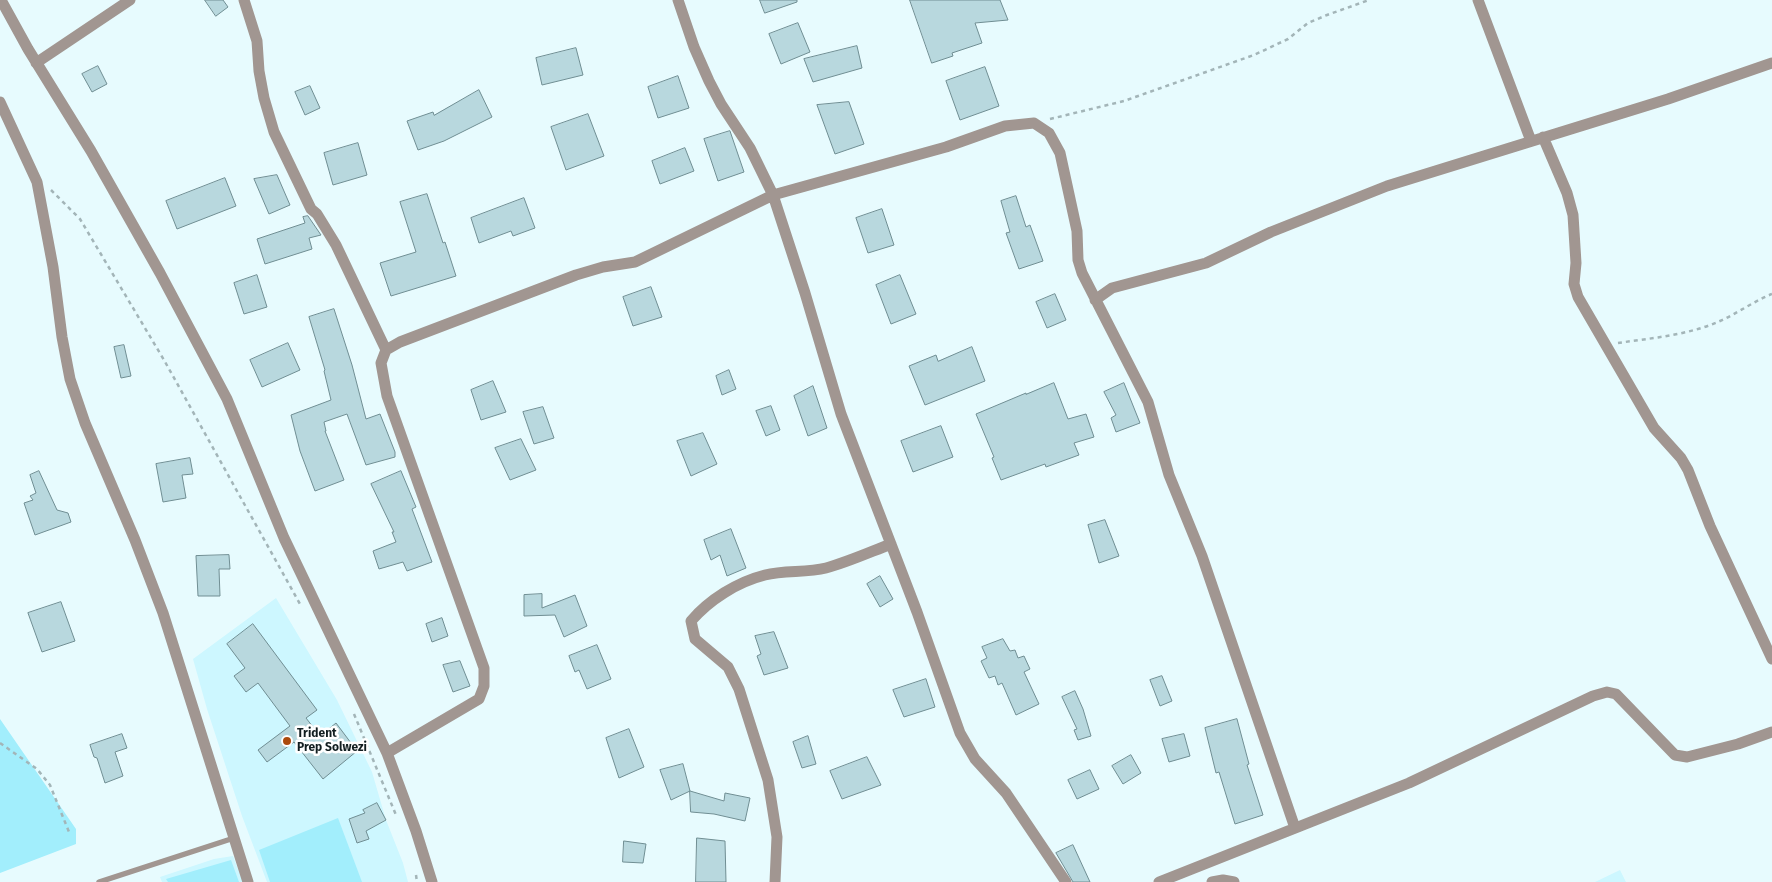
<!DOCTYPE html>
<html>
<head>
<meta charset="utf-8">
<style>
  body { margin:0 }
  canvas { display:block; background:#e7fbfe }
</style>
</head>
<body>
<canvas width="1772" height="882"></canvas>
<script>
const ctx = document.querySelector('canvas').getContext('2d');
ctx.lineJoin = 'round';
function paint(path, color) {
  ctx.fillStyle = color;
  ctx.fill(path, 'evenodd');
}
function stroke(path, color, width, dash) {
  ctx.strokeStyle = color;
  ctx.lineWidth = width;
  ctx.lineCap = dash ? 'butt' : 'round';
  ctx.setLineDash(dash || []);
  ctx.stroke(path);
}
function drawText(font, color, halo, rows, align = 'center') {
  ctx.font = font + ' "Fira Sans",sans-serif';
  ctx.lineWidth = 5;
  ctx.setLineDash([]);
  ctx.textBaseline = 'middle';
  ctx.strokeStyle = halo;
  ctx.fillStyle = color;
  for (const [text, x, y, turn = 0] of rows) {
    ctx.save();
    ctx.translate(x, y);
    ctx.rotate((+turn || 0) * Math.PI / 180);
    ctx.textAlign = isNaN(turn) ? turn : align;
    if (halo) ctx.strokeText(text, 0, 0);
    ctx.fillText(text, 0, 0);
    ctx.restore();
  }
}
paint(new Path2D(`
  M276 598 337 700 372 772 386 820 403 863 408 882H267L242 816 207 709 193 659Z
  M233 856 243 882H162L160 877 214 859Z
  M1620 870 1626 882H1595Z`), '#cdf7ff');
paint(new Path2D(`
  M0 719 76 829V844L0 873Z
  M338 818 362 882H270L259 850Z
  M231 860 239 882H168L166 879Z`), '#a2eefc');
const building = new Path2D(`
  M205 0H223L228 7 216 16Z
  M760 0H797V2L765 13Z
  M910 0H1000L1008 20 975 23 982 43 952 53 953 56 932 63Z
  M798 23 810 52 781 64 769 34Z
  M857 46 862 68 813 82 804 59Z
  M576 48 583 75 542 85 536 58Z
  M98 66 107 84 92 92 82 74Z
  M985 67 999 106 960 120 946 81Z
  M678 76 689 108 658 118 648 87Z
  M310 86 320 108 305 115 295 92Z
  M479 90 492 117 444 141 418 150 407 121 433 112 434 115Z
  M849 102 864 144 835 154 817 105Z
  M588 114 604 156 566 170 551 127Z
  M730 131 744 172 718 181 704 139Z
  M358 143 367 175 333 185 324 153Z
  M685 148 694 171 660 184 652 161Z
  M277 175 290 205 269 214 254 179Z
  M225 178 236 206 177 229 166 201Z
  M427 194 443 243 445 242 456 276 391 296 380 263 416 252 400 202Z
  M1016 196 1026 227 1030 225 1043 261 1019 269 1006 233 1010 232 1001 201Z
  M524 198 535 228 513 236 511 231 479 243 471 218Z
  M882 209 894 245 868 253 856 218Z
  M308 216 321 235 309 238 312 249 265 264 257 239 305 223 303 217Z
  M257 275 267 307 244 314 234 283Z
  M900 275 916 314 891 324 876 285Z
  M651 287 662 317 633 326 623 297Z
  M1055 294 1066 320 1047 328 1036 302Z
  M334 309 352 365 366 419 380 414 395 452V457L366 465 347 414 324 422 326 431H325L344 480 315 491 300 451 291 415 331 400 324 371 325 370 309 317Z
  M288 343 300 370 262 387 250 360Z
  M124 345 131 376 121 378 114 347Z
  M972 347 985 381 925 405 909 366 936 355 938 361Z
  M729 370 736 389 722 395 716 376Z
  M493 381 506 412 481 420 471 390Z
  M1054 383 1068 419 1086 414 1094 437 1074 443 1079 455 1046 467 1045 464 1001 480 992 458 994 457 976 414 1026 393V394Z
  M1124 383 1140 423 1116 432 1111 418 1116 415 1104 392Z
  M813 386 827 428 808 436 794 396Z
  M771 406 780 430 766 436 756 411Z
  M543 407 554 438 534 444 523 412Z
  M941 426 953 457 913 472 901 441Z
  M703 433 717 464 691 476 677 441Z
  M521 439 536 470 510 480 495 448Z
  M190 458 193 474 182 475 186 498 163 502 156 464Z
  M39 471 57 510 68 513 71 522 35 535 24 503 33 500 30 496 36 493 30 475Z
  M401 471 416 507 412 509 432 562 407 571 403 562 379 569 373 551 396 542 392 532H394L371 484Z
  M1105 520 1119 556 1099 563 1088 525Z
  M731 529 746 568 727 576 720 555 711 560 704 540Z
  M229 555 230 569H219L220 596H198L196 556Z
  M880 576 893 599 880 607 867 584Z
  M542 594V608L575 595 587 626 564 637 555 615 524 616V595Z
  M61 602 75 641 42 652 28 613Z
  M442 618 448 636 432 642 426 624Z
  M253 624 317 710 306 718 320 736 336 723 357 751 323 779 294 742 267 762 258 750 290 726 258 683 246 692 234 676 245 668 227 644Z
  M774 632 788 668 764 675 757 656 761 654 755 636Z
  M1003 639 1010 651 1015 650 1018 658 1024 656 1030 669 1024 672 1039 704 1016 715 1002 683 998 685 995 676 989 678 981 661 987 658 982 647Z
  M597 645 611 679 587 689 579 670 575 672 569 656Z
  M460 661 470 686 453 692 443 665Z
  M1162 676 1172 701 1160 706 1150 680Z
  M926 679 935 707 904 717 893 690Z
  M1075 691 1083 709 1091 736 1078 740 1074 730 1077 729 1062 697Z
  M1237 719 1249 764 1247 765 1263 815 1235 824 1219 772 1216 773 1205 728Z
  M629 729 644 767 619 778 606 738Z
  M122 734 127 748 115 752 123 776 105 783 97 758 94 757 90 745Z
  M1184 734 1190 756 1169 762 1162 739Z
  M808 736 816 764 802 768 793 742Z
  M1131 755 1141 773 1123 784 1112 766Z
  M867 757 881 785 842 799 830 771Z
  M683 764 690 791 671 800 660 770Z
  M1090 770 1099 789 1077 799 1068 780Z
  M690 791 724 801 725 793 750 798 745 821 714 814 691 812Z
  M377 803 386 820 366 831 369 839 357 843 349 819 365 813 363 810Z
  M697 838 725 841 726 882H696Z
  M624 841 646 844 643 863 623 862Z
  M1073 845 1090 882H1073L1056 853Z`);
paint(building, '#b8d8de');
stroke(building, '#708e93', 1);
stroke(new Path2D(`
  M1050 119 1124 101 1254 55 1288 39 1308 23 1327 15 1369 0
  M51 190 80 219 164 360 300 604
  M1618 343C1652 338 1689 335 1720 321 1738 313 1754 301 1772 294
  M354 714 396 815
  M0 743 37 769 50 785 69 832
  M416 875 417 882`), '#a3b5b8', 2.5, [4, 4]);
stroke(new Path2D(`
  M99 882 234 838`), '#a19691', 5.5);
stroke(new Path2D(`
  M1 0 28 49 91 151 160 273 227 399 284 538 387 753 416 831 432 882
  M244 0 257 41 259 71 264 98 274 132 311 209 317 214 336 245 386 350
  M678 0 694 47 709 81 721 104 750 148 773 195 805 293 841 414 917 612 960 733 975 759 1006 793 1066 882
  M1478 0 1531 141
  M36 63 130 0
  M0 102 37 182 53 267 62 337 70 379 85 423 135 540 163 613 248 882
  M1543 137 1567 193 1573 215 1576 263 1574 284 1578 297 1654 428 1681 458 1688 470 1710 526 1772 659
  M1095 300 1112 288 1206 263 1271 232 1387 186 1668 99 1772 63
  M387 753 479 699 484 686V668L387 396 381 363 386 350 400 342 576 275 603 267 635 262 773 195 946 147 1005 126 1034 123 1049 133 1060 153 1077 231 1078 260 1082 273 1148 402 1169 475 1202 556 1295 828
  M775 882 777 837 768 780 739 689 728 667 695 639 691 621C709 600 737 582 765 575 785 570 806 573 826 568 848 562 870 552 891 544
  M1159 882 1409 783 1593 696 1607 692 1616 694 1675 755 1687 757 1738 744 1772 732
  M1212 882 1223 880 1234 882`), '#a19691', 11);
for (const [x, y, r, color] of [
  [287,741,5,"#ac4a0c"]
]) {
  const dot = new Path2D();
  dot.arc(x, y, r, 0, 2 * Math.PI);
  ctx.fillStyle = color;
  ctx.fill(dot);
  stroke(dot, '#fff', 2);
}
drawText('bold 12px', '#121e20', '#fff', [
  ["Trident",297,734],
  ["Prep Solwezi",297,748]
], 'left');
</script>
</body>
</html>
